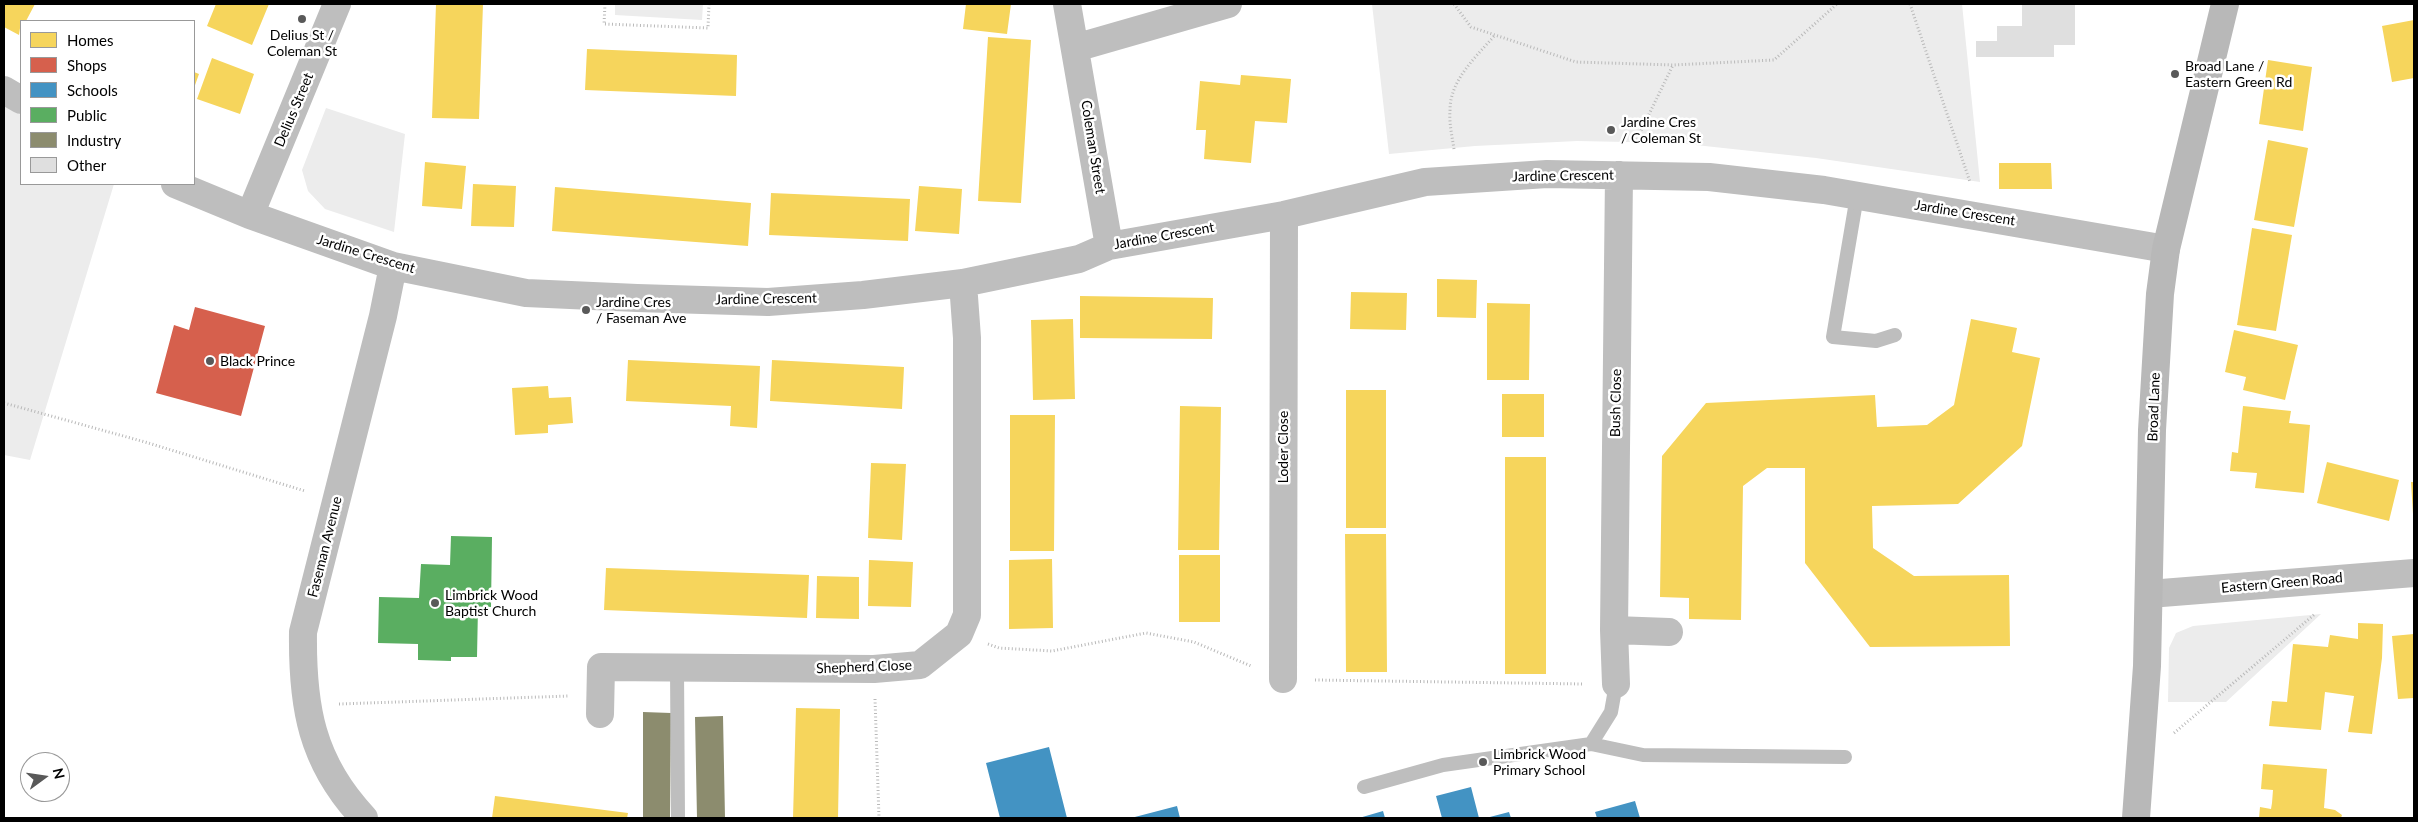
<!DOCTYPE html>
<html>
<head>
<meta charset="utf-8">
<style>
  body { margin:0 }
  #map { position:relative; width:2418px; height:822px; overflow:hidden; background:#fff; font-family:Lato,sans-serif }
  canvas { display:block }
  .frame { position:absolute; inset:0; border:5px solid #000; pointer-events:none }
  .legend { position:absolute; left:20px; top:20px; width:175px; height:165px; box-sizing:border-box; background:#fff; border:1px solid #999; margin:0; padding:6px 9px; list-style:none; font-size:15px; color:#000 }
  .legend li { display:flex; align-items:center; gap:10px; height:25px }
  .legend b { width:25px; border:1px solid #999 }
  .north { position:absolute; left:20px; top:752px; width:50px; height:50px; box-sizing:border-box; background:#fff; border:1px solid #999; border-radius:50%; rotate:76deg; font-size:14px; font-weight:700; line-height:20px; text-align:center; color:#000 }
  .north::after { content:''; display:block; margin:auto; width:18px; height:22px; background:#595959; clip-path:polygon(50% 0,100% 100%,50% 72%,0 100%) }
</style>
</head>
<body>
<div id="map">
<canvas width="2418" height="822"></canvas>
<div class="frame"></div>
<ul class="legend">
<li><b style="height:14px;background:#f6d55c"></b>Homes</li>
<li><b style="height:14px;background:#d6604d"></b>Shops</li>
<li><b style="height:14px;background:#4393c3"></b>Schools</li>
<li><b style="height:14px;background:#5aae61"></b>Public</li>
<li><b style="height:14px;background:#8c8c6e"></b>Industry</li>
<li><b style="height:14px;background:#dfdfdf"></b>Other</li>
</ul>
<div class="north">N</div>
</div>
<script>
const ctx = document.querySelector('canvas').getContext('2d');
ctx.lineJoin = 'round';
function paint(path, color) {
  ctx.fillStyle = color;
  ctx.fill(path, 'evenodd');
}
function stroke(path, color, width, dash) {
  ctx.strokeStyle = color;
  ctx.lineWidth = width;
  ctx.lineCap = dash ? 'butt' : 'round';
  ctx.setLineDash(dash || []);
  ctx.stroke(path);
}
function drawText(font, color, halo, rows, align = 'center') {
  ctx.font = font + ' Lato,sans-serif';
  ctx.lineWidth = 5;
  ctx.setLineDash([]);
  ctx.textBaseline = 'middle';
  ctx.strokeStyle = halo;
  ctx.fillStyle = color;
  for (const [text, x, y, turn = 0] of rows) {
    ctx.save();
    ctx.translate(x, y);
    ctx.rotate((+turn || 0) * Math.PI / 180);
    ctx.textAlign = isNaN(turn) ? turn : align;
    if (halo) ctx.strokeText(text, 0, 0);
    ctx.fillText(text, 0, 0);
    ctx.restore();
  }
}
paint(new Path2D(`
  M615 4H703L702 20 615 15Z
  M1372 4H1962L1980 182 1816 158 1677 143 1577 141 1475 146 1389 154Z
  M4 105 21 115V184H114L30 460 4 455Z
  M326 108 405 134 394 232 325 209 308 191 302 170Z
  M2321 614 2226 702H2168L2169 648 2176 633 2193 626Z`), '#ececec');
paint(new Path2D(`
  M4 4H35L26 21H21L19 35 4 27Z
  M216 4H269L252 45 207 26Z
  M436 4H483L479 119 432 118Z
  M966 4H1011L1007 34 963 29Z
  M2414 20V78L2392 82 2382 26Z
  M988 37 1031 40 1021 203 978 201Z
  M587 49 737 55 736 96 585 90Z
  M212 58 254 74 240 114 197 99Z
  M2268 60 2312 67 2303 131 2259 124Z
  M194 72 199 74 194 88Z
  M1241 75 1291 79 1287 123 1255 121 1251 163 1204 159 1206 130H1196L1200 81 1240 85Z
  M2268 140 2308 148 2294 227 2254 220Z
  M425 162 466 166 462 209 422 206Z
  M1999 163H2051L2052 189H1999Z
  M473 184 516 186 514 227 471 226Z
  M919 186 962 189 959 234 915 231Z
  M555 187 751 203 748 246 552 231Z
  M771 193 910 199 908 241 769 235Z
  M2252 228 2292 235 2276 331 2237 325Z
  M1437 279 1477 280 1476 318 1437 317Z
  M1351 292 1407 293 1406 330 1350 329Z
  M1080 296 1213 298 1212 339 1080 338Z
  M1487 303 1530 304 1529 380H1487Z
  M1073 319 1075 399 1033 400 1031 320Z
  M1971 319 2017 328 2012 352 2040 358 2022 446 1958 504 1872 506 1873 548 1914 576 2009 575 2010 646 1870 647 1805 563V468H1767L1743 486 1741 620 1689 619V598L1660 597 1662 456 1706 403 1875 395 1877 427 1927 425 1954 405Z
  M2234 330 2298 345 2285 400 2243 390 2246 377 2225 372Z
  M628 360 760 366 757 428 730 426 731 406 626 401Z
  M772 360 904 367 902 409 770 401Z
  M548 386 549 398 571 397 573 423 548 425V433L515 435 512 388Z
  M1346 390H1386V528H1346Z
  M1502 394H1544V437H1502Z
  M1180 406 1221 407 1219 550H1178Z
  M2243 406 2291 411 2289 423 2310 425 2304 493 2255 488 2257 473 2230 471 2232 452 2238 453Z
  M1010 415H1055L1054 551H1010Z
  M1505 457H1546V674H1505Z
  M2327 462 2399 480 2389 521 2317 503Z
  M871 463 906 464 902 540 868 538Z
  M2411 482H2414V514H2413Z
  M1345 534H1386L1387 672H1346Z
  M1179 555H1220V622H1179Z
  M1052 559 1053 628 1009 629V560Z
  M869 560 913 562 911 607 868 606Z
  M606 568 809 575 807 618 604 610Z
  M817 576 859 577V619L816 618Z
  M2358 623 2383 624 2382 658 2372 734 2348 732 2354 696 2325 692 2321 730 2269 726 2272 701 2287 702 2293 644 2328 647 2330 635 2358 639Z
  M2414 634V698L2398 699 2392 636Z
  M796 708 840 709 838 818H793Z
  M2263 764 2327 769 2324 808 2335 810 2342 815 2341 818H2259L2260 807 2271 809 2272 803 2273 790 2261 789Z
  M495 796 628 813 627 818H492Z`), '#f6d55c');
paint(new Path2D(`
  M195 307 265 326 241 416 156 393 174 325 189 330Z`), '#d6604d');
paint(new Path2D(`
  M1049 747 1067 818H1000L986 763Z
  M1471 787 1479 818H1442L1436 796Z
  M1635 801 1640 818H1597L1595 812Z
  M1177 806 1180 818H1131Z
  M1383 811 1385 818H1359Z
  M1509 812 1511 818H1486Z`), '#4393c3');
paint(new Path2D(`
  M451 536 492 537 491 607H478L477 657H451V661L418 660V644L378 643 379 597 419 598 421 564 450 565Z`), '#5aae61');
paint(new Path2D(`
  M643 712 671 713 670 818H643Z
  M723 716 725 818H697L695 717Z`), '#8c8c6e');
paint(new Path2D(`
  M2022 4H2075V45H2054V57H1976V41H1997V26H2022Z`), '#dfdfdf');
stroke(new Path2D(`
  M605 4 604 24 708 28 709 4
  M1454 4 1471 27 1576 62 1673 65 1774 60 1837 4
  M1910 4 1970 182
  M1635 143 1673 65
  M1454 149C1452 136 1449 123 1450 110 1450 80 1476 57 1495 35
  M4 403 145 442 305 491
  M988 644 999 648 1052 651 1146 633 1194 642 1251 666
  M1315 680 1583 684
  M875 699 879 818
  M339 704 568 696
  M2174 733 2315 614`), '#b9b9b9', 3, [1, 2.5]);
stroke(new Path2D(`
  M1857 196 1833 337 1876 341 1895 335
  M677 668 678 818
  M1591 744 1643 755 1845 757
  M1364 787 1443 765 1591 744 1611 712 1616 684`), '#bebebe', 14);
stroke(new Path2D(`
  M1067 4 1109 246
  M1075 48 1228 4
  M4 90 21 100
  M175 184 250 215 393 266 526 293 637 298 768 302 863 295 963 283 1079 259 1109 246 1284 215 1425 182 1547 174 1709 177 1824 190 2166 249
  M250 215 337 4
  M2149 594 2414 573
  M1614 630 1669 632
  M1283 679 1284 215
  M1616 684 1614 630 1619 175
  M600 714 601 667 874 669 920 665 959 634 967 615V338L963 283
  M364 818C311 762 302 706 303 632L383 316 393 266`), '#bebebe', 28);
stroke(new Path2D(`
  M2136 818 2147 666 2152 430 2160 294 2166 249 2225 4`), '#b8b8b8', 28);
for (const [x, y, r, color] of [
  [302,19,5,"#595959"],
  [2175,74,5,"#595959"],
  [1611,130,5,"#595959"],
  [586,310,5,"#595959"],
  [210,361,5,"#595959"],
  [435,603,5,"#595959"],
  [1483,762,5,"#595959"]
]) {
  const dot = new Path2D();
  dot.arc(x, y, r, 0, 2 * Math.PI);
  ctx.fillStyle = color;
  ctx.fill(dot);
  stroke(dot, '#fff', 2);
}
drawText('14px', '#000', '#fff', [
  ["Delius St /",302,35,"center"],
  ["Coleman St",302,51,"center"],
  ["Broad Lane /",2185,66],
  ["Eastern Green Rd",2185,82],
  ["Jardine Cres",1621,122],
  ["/ Coleman St",1621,138],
  ["Jardine Cres",596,302],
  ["/ Faseman Ave",596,318],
  ["Black Prince",220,361],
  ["Limbrick Wood",445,595],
  ["Baptist Church",445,611],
  ["Limbrick Wood",1493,754],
  ["Primary School",1493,770]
], 'left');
drawText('14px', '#000', '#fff', [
  ["Delius Street",294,110,-67],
  ["Coleman Street",1093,147,81],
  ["Jardine Crescent",1563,176,-1],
  ["Jardine Crescent",1965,213,9],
  ["Jardine Crescent",1164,236,-10],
  ["Jardine Crescent",366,254,17],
  ["Jardine Crescent",766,299,-1],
  ["Bush Close",1616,403,-89],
  ["Broad Lane",2154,407,-88],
  ["Loder Close",1283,447,-90],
  ["Faseman Avenue",325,547,-76],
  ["Eastern Green Road",2282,583,-5],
  ["Shepherd Close",864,667,-2]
]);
</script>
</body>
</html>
